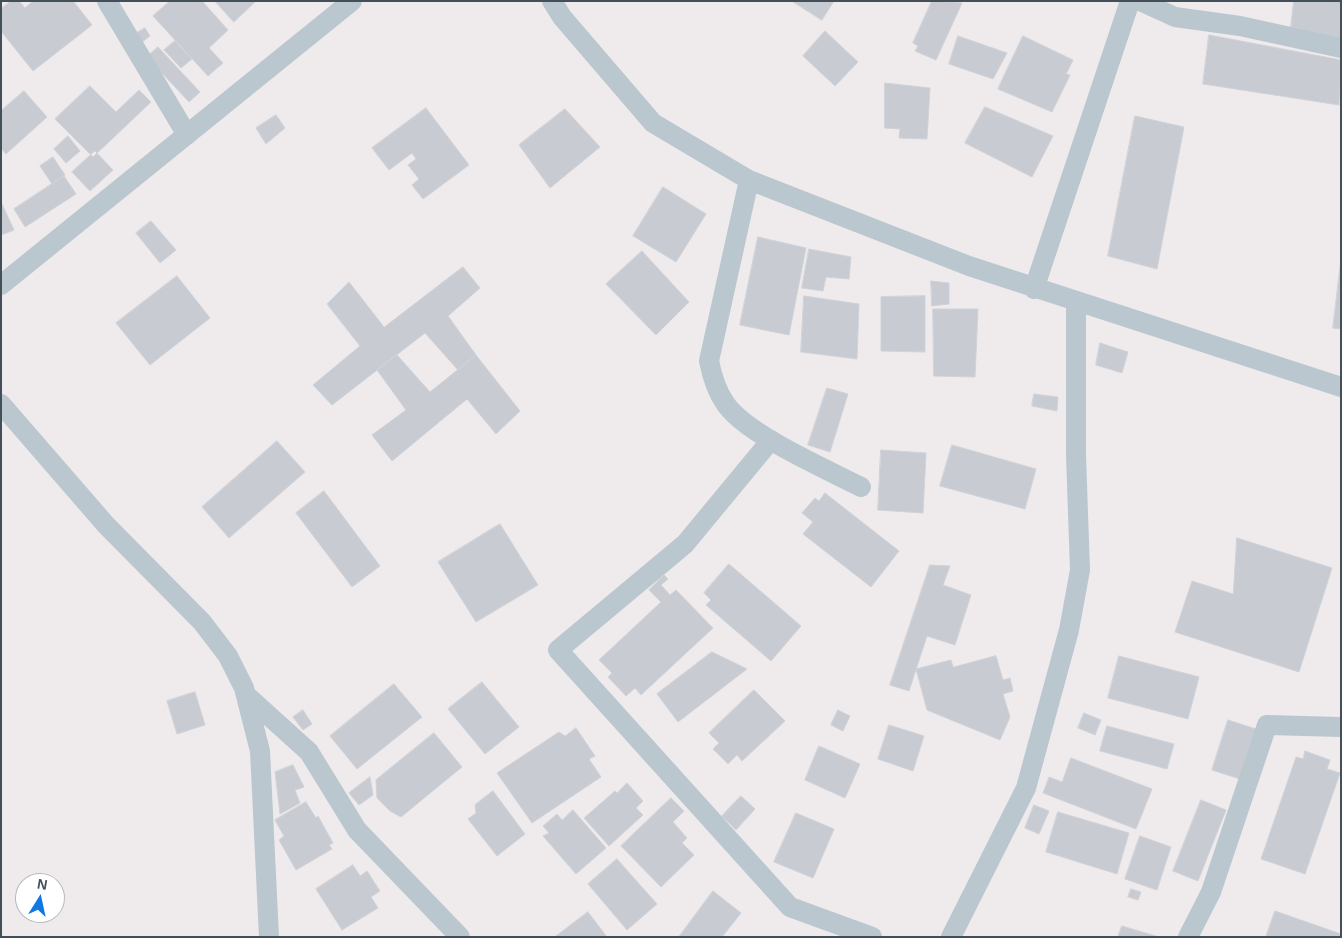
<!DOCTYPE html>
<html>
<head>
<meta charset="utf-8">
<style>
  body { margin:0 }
  #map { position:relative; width:1342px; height:938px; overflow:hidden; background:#efebec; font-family:Arial,sans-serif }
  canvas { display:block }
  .frame { position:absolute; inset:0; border:2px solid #43505a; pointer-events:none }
  .north { position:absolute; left:15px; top:873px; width:50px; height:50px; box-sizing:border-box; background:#fff; border:1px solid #b4b9bd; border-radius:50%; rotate:10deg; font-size:14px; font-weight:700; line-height:20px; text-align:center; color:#43505a }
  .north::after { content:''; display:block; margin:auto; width:18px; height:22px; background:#1078e4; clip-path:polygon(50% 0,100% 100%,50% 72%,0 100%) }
</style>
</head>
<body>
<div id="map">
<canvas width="1342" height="938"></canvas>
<div class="frame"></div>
<div class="north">N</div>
</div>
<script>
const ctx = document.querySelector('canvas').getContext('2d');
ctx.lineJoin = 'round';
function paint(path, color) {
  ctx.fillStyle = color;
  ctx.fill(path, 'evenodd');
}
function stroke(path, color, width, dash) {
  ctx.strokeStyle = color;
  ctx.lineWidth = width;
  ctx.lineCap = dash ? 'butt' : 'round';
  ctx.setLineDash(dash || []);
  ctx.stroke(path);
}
const building = new Path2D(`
  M11 1H19L25 8 33 1H73L92 25 33 71 1 31V9Z
  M170 1H202L228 30 209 48 223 63 208 76 153 16Z
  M215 1H256L234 22Z
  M792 1H834L822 20Z
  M932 1 962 3 936 60 915 51 918 46 913 43Z
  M1294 1H1341V39L1291 27Z
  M145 28 150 36 141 43 135 34Z
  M825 31 858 62 835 86 803 56Z
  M1209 35 1341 60 1339 105 1203 84Z
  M958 36 1007 53 993 79 949 64Z
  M1023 36 1073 60 1066 74 1070 75 1052 112 998 89Z
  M175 41 192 59 181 68 164 50Z
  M158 47 200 92 189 102 147 57Z
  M885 83 930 88 927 139 899 138 900 129 885 128Z
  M90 86 116 112 139 90 151 102 93 157 55 119Z
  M24 91 47 117 6 154 1 148V111Z
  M985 107 1053 136 1032 177 965 143Z
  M426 108 469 165 423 199 412 185 419 179 408 165 416 159 412 153 389 170 372 148Z
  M565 109 600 147 550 188 519 145Z
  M276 115 285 128 266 144 256 128Z
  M1135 116 1184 127 1157 269 1108 256Z
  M68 136 80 151 66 163 54 149Z
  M95 151 113 170 90 191 72 172Z
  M53 157 65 175 52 184 40 166Z
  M64 176 76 194 25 227 14 209Z
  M663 187 706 214 676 262 633 236Z
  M1 202 14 230 1 235Z
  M151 221 176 250 160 263 136 233Z
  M758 237 806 248 789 335 740 325Z
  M809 249 851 257 849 279 826 277 823 291 802 288Z
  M642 251 689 302 656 335 606 284Z
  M1341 259V329L1333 328Z
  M463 267 480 288 448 316 476 355 458 370 425 333 332 405 313 385 360 346 327 304 349 282 384 327Z
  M177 276 210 318 150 365 116 323Z
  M931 281 949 283V304L932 306Z
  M804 296 859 304 857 359 801 352Z
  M925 296V352L881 351V297Z
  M933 309H978L975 377 934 376Z
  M1100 343 1128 352 1122 373 1096 365Z
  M397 355 430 392 476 355 520 411 496 434 467 399 392 461 372 435 406 410 377 370Z
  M827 388 848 394 830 452 808 445Z
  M1034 394 1058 397 1057 411 1032 406Z
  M277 441 305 472 229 538 202 507Z
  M952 445 1036 469 1025 509 940 486Z
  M881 450 926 453 923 513 878 510Z
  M324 491 380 566 352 587 296 513Z
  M825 493 899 551 871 587 803 534 813 522 802 513 815 498 819 501Z
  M500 524 538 585 476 622 438 562Z
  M1237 538 1332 568 1299 672 1175 632 1192 581 1233 594Z
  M729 564 801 626 771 661 706 605 711 600 704 593Z
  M930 565 950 566 943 585 971 595 955 645 927 636 909 691 890 685Z
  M664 575 668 579 661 585 670 595 676 590 713 628 641 695 635 688 626 696 608 677 612 673 599 660 661 602 649 590Z
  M712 652 747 669 678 722 657 694Z
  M996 656 1003 680 1010 678 1013 691 1003 694 1010 717 1000 740 927 710 916 669 951 660 953 667Z
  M1119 656 1199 677 1188 719 1108 698Z
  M482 682 519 727 485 754 448 709Z
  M394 684 422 717 357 769 330 736Z
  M754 690 785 721 742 761 737 755 728 764 713 749 719 743 709 733Z
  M195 692 205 725 177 734 167 701Z
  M303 710 312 724 303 730 293 717Z
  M838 710 850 716 843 731 831 725Z
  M1084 713 1101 720 1095 735 1078 728Z
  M1228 720 1256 729 1240 779 1212 770Z
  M889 725 924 736 913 771 878 759Z
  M1107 726 1174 744 1167 769 1100 751Z
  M576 728 595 756 589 759 601 777 532 823 497 773 559 732 565 736Z
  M434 733 462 767 401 817 390 811 377 798 376 780Z
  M819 746 860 764 845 798 805 780Z
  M1305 751 1330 760 1327 769 1340 773 1305 874 1261 859 1296 757 1303 759Z
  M1071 758 1152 789 1136 829 1043 793 1049 777 1062 782Z
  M293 765 304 787 295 790 300 803 280 814 275 772Z
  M370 777 373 795 359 805 349 793Z
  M627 783 643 801 636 808 643 815 609 846 584 818 615 791 617 793Z
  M493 791 525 834 497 856 468 819 476 813 475 805Z
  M741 796 755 809 736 830 722 816Z
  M671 798 684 811 673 822 687 838 682 843 694 855 661 887 621 846Z
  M1201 800 1226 810 1198 881 1173 871Z
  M306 802 316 818 318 816 333 843 329 845 332 849 296 870 279 840 284 836 275 820Z
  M1034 805 1049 811 1039 834 1025 828Z
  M573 810 606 848 576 874 543 836 549 833 543 826 557 814 562 820Z
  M1058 812 1129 833 1117 874 1046 852Z
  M796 813 834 829 813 878 774 862Z
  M1140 836 1171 847 1157 890 1125 879Z
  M617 859 657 904 627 930 588 884Z
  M353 865 360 876 367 871 380 891 371 897 378 908 342 930 316 889Z
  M1131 889 1141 892 1138 900 1128 897Z
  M713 891 741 913 722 937H679Z
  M1275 911 1341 934V937H1266Z
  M588 912 607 937H555Z
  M1122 926 1159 937H1118Z`);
paint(building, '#c8cbd1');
stroke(building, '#cfd2d8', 1);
stroke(new Path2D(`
  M107 1 187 135
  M552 1 562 17 653 123 749 180 969 266 1341 387
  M1140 1 1175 17 1240 26 1341 48
  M749 180 709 361C712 376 716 390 725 403 745 434 826 469 861 487
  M1 285 352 1
  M1034 289 1130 1
  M1 404 106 525 202 622 228 656 244 688 260 751 269 937
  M771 440 685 544 558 650 790 907 872 937
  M246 695 309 752 357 830 460 937
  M951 937 1026 788 1069 630 1080 570 1076 455V302
  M1188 937 1211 892 1267 725 1341 727`), '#bbc7cf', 20);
</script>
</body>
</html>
